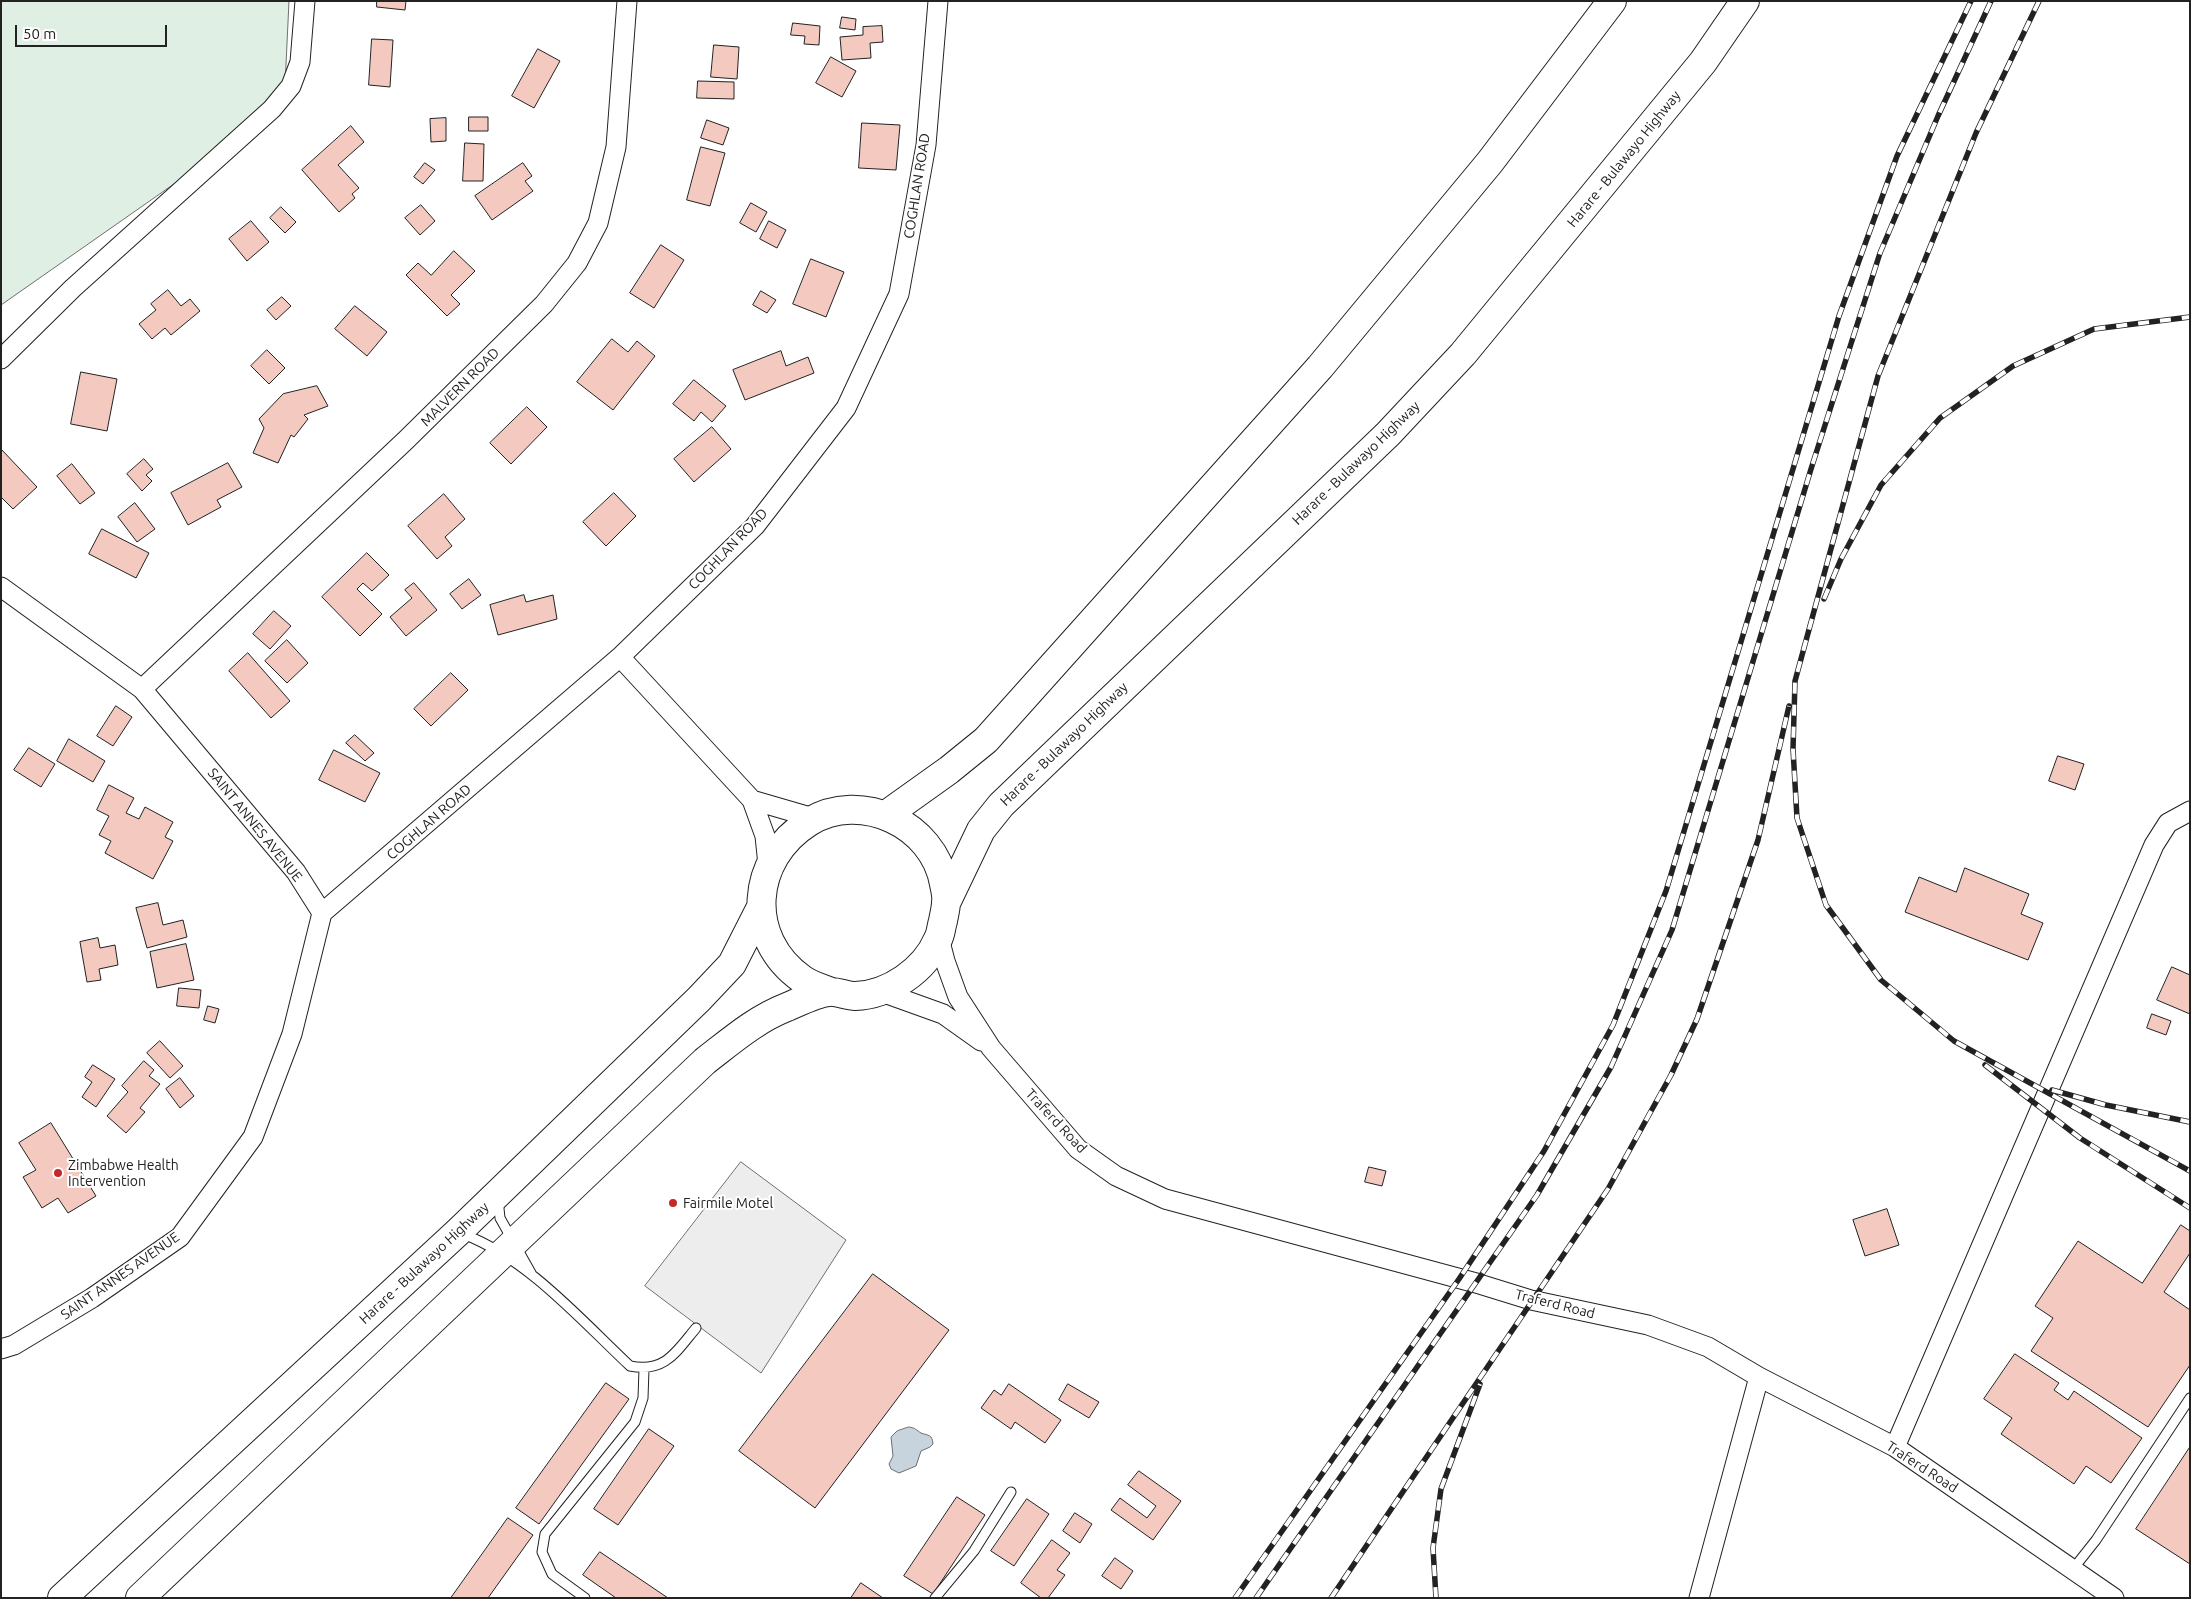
<!DOCTYPE html>
<html>
<head>
<meta charset="utf-8">
<style>
  body { margin:0 }
  #map { position:relative; width:2191px; height:1599px; overflow:hidden; background:#fff; font-family:Ubuntu,sans-serif }
  canvas { display:block }
  .frame { position:absolute; inset:0; border:2px solid #222; pointer-events:none }
  .scale { position:absolute; left:15px; top:25px; width:152px; height:22px; box-sizing:border-box; border:2px solid #222; border-top:0; padding-left:6px; font-size:15px; line-height:18px; white-space:nowrap; color:#222; -webkit-text-stroke:4px #fff; paint-order:stroke }
</style>
</head>
<body>
<div id="map">
<canvas width="2191" height="1599"></canvas>
<div class="frame"></div>
<div class="scale">50 m</div>
</div>
<script>
const ctx = document.querySelector('canvas').getContext('2d');
ctx.lineJoin = 'round';
function paint(path, color) {
  ctx.fillStyle = color;
  ctx.fill(path, 'evenodd');
}
function stroke(path, color, width, dash) {
  ctx.strokeStyle = color;
  ctx.lineWidth = width;
  ctx.lineCap = dash ? 'butt' : 'round';
  ctx.setLineDash(dash || []);
  ctx.stroke(path);
}
function drawText(font, color, halo, rows, align = 'center') {
  ctx.font = font + ' Ubuntu,sans-serif';
  ctx.lineWidth = 4;
  ctx.setLineDash([]);
  ctx.textBaseline = 'middle';
  ctx.strokeStyle = halo;
  ctx.fillStyle = color;
  for (const [text, x, y, turn = 0] of rows) {
    ctx.save();
    ctx.translate(x, y);
    ctx.rotate((+turn || 0) * Math.PI / 180);
    ctx.textAlign = isNaN(turn) ? turn : align;
    if (halo) ctx.strokeText(text, 0, 0);
    ctx.fillText(text, 0, 0);
    ctx.restore();
  }
}
const green = new Path2D(`
  M1 1H289L284 107 1 305Z`);
paint(green, '#e0efe3');
stroke(green, '#6f6f6f', 1);
const parking = new Path2D(`
  M741 1162 846 1240 761 1373 645 1286Z`);
paint(parking, '#ededed');
stroke(parking, '#6f6f6f', 1);
const water = new Path2D(`
  M909 1427C916 1428 916 1430 921 1433 929 1436 932 1434 933 1444L930 1447 921 1451 916 1466 899 1473 891 1469 889 1464 893 1456 891 1437 897 1431Z`);
paint(water, '#c7d3dd');
stroke(water, '#6f6f6f', 1);
const building = new Path2D(`
  M377 1H406L405 10 377 7Z
  M842 17 856 19 855 30 840 28Z
  M793 23 820 26 819 45 804 44 805 36 791 35Z
  M882 26 883 42 870 43 871 58 842 60 840 37 863 35V27Z
  M372 39 393 40 390 87 369 85Z
  M714 45 739 47 737 79 711 77Z
  M538 49 560 61 534 108 512 96Z
  M831 57 856 71 842 97 816 83Z
  M698 81 734 82V99L697 98Z
  M469 117H488V131H469Z
  M446 118V141L431 142 430 119Z
  M707 120 729 128 723 145 701 138Z
  M862 123 900 125 896 170 859 168Z
  M351 126 364 142 338 165 359 188 352 194 355 198 339 212 302 170Z
  M465 143 484 144 483 181H463Z
  M701 147 725 153 710 206 687 200Z
  M425 163 435 170 423 184 414 177Z
  M523 163 532 176 525 181 533 191 492 220 475 196Z
  M751 203 767 212 756 232 740 223Z
  M421 205 435 221 420 235 405 218Z
  M281 207 296 222 285 233 270 218Z
  M251 221 269 242 247 261 229 239Z
  M769 221 786 230 777 248 760 239Z
  M661 245 684 260 654 308 630 293Z
  M454 251 475 271 451 295 460 304 447 316 406 275 418 263 431 275Z
  M811 259 844 272 826 317 793 304Z
  M168 290 181 306 190 299 200 311 171 335 165 328 152 339 139 324 156 310 151 304Z
  M761 291 776 300 767 313 753 305Z
  M282 297 291 306 276 320 267 310Z
  M355 306 387 332 367 356 335 329Z
  M612 339 628 352 637 341 655 356 613 410 577 382Z
  M267 350 285 368 269 384 251 366Z
  M781 351 786 366 808 357 814 373 745 400 733 370Z
  M81 372 117 379 107 431 71 424Z
  M694 380 726 406 712 422 701 412 694 421 673 404Z
  M317 386 328 406 304 415 308 419 294 437 291 435 278 463 253 453 264 428 259 419 283 394Z
  M527 407 547 427 511 464 490 443Z
  M712 427 731 449 694 482 674 459Z
  M1 449 37 487 13 509 1 497Z
  M144 459 153 469 146 475 152 481 142 491 127 474Z
  M228 463 242 487 217 500 221 507 188 525 171 493Z
  M72 464 95 493 80 504 57 476Z
  M614 493 636 516 606 546 583 522Z
  M444 494 465 519 445 537 452 546 437 559 408 526Z
  M135 503 155 529 137 542 118 517Z
  M102 529 149 553 136 578 89 554Z
  M367 553 389 575 372 591 363 583 357 589 382 614 360 636 322 597Z
  M469 579 481 595 462 609 450 594Z
  M414 583 437 610 406 636 390 617 412 598 405 590Z
  M524 595 526 602 553 595 557 619 498 635 490 605Z
  M274 611 291 626 270 649 253 634Z
  M287 640 308 663 287 683 265 661Z
  M248 653 290 701 271 718 229 671Z
  M451 673 468 690 431 726 414 709Z
  M116 706 132 717 113 746 97 736Z
  M355 735 374 753 365 761 346 743Z
  M69 739 105 761 93 782 57 761Z
  M29 748 55 764 41 787 14 770Z
  M334 750 380 773 365 802 319 780Z
  M2058 756 2084 764 2075 790 2049 781Z
  M109 785 134 798 126 813 139 819 145 807 173 822 165 837 173 841 153 879 105 853 111 841 99 835 109 816 97 810Z
  M1965 868 2029 894 2021 914 2043 923 2028 960 1905 912 1919 877 1956 892Z
  M158 903 163 925 183 920 187 937 147 948 136 908Z
  M98 938 100 948 115 945 118 965 99 969 101 980 87 982 80 942Z
  M186 944 194 980 157 988 150 952Z
  M2172 967 2190 975V1014L2157 1000Z
  M179 988 201 990 199 1008 177 1006Z
  M208 1006 219 1009 215 1023 204 1020Z
  M2152 1014 2171 1021 2166 1035 2147 1028Z
  M160 1041 183 1066 170 1078 147 1053Z
  M144 1061 154 1070 149 1076 160 1084 140 1108 145 1112 126 1133 107 1116 128 1092 122 1086Z
  M93 1065 115 1079 96 1107 82 1097 92 1082 85 1077Z
  M180 1078 194 1096 180 1108 166 1089Z
  M51 1123 96 1196 68 1213 58 1198 42 1208 23 1177 36 1170 19 1143Z
  M1369 1167 1386 1171 1382 1186 1365 1182Z
  M1887 1209 1899 1245 1865 1256 1853 1220Z
  M2181 1225 2190 1231V1253L2164 1292 2190 1310V1365L2148 1427 2031 1351 2053 1318 2035 1306 2078 1241 2142 1283Z
  M873 1274 949 1330 815 1508 739 1451Z
  M2015 1354 2059 1383 2054 1390 2068 1400 2074 1391 2142 1438 2111 1483 2086 1466 2074 1484 2001 1434 2012 1418 1984 1399Z
  M606 1383 629 1399 539 1524 516 1508Z
  M1009 1384 1061 1420 1045 1443 1015 1422 1011 1429 981 1408 994 1390 1001 1395Z
  M1068 1384 1099 1402 1089 1418 1059 1400Z
  M649 1429 674 1446 618 1525 594 1509Z
  M2190 1447V1564L2136 1529Z
  M1139 1471 1181 1501 1153 1540 1111 1510 1120 1498 1147 1518 1156 1506 1128 1485Z
  M957 1497 985 1515 933 1594 904 1576Z
  M1027 1499 1049 1514 1014 1566 991 1551Z
  M1075 1513 1092 1524 1080 1543 1063 1531Z
  M508 1518 533 1535 488 1598H451Z
  M1052 1540 1070 1553 1057 1570 1065 1575 1048 1598H1041L1021 1583Z
  M600 1552 668 1598H616L583 1575Z
  M1115 1558 1133 1571 1121 1589 1102 1576Z
  M861 1583 883 1598H851Z`);
paint(building, '#f3c9c0');
stroke(building, '#222', 1);
const service = new Path2D(`
  M498 1199 500 1218 531 1273
  M463 1234C527 1258 581 1320 630 1366 665 1373 676 1352 696 1328
  M2073 1569 2096 1540 2190 1398
  M585 1598 552 1574 542 1552 545 1534 635 1422 643 1398 644 1369
  M935 1598 974 1551 1011 1492`);
const minor = new Path2D(`
  M1 359 73 288 272 109 291 86 300 62 305 1
  M1 587 142 689 296 872 322 913 292 1034 253 1137 180 1237 92 1298 14 1345 1 1349
  M620 657 752 800
  M142 689 406 440 544 304 577 263 598 223 616 147 627 1
  M768 865 765 836 752 800 814 818
  M322 913 620 657 755 526 846 408 899 294 926 145 938 1
  M939 938 945 961 958 997 991 1048 1078 1149 1116 1176 1165 1199 1476 1283 1531 1300 1648 1325 1708 1347 1759 1377 1895 1447 2114 1598
  M879 991 943 1014 981 1041
  M1895 1447 2154 845 2168 823 2190 811
  M1699 1598 1759 1377`);
const trunk = new Path2D(`
  M886 815 949 770 986 740 1320 367 1490 162 1612 1
  M947 901 981 830 1001 805 1388 434 1463 354 1703 62 1745 1
  M62 1598 458 1232 699 999 732 964 761 907
  M140 1598 705 1061C731 1041 756 1019 787 1007 799 1002 816 993 829 992 837 991 847 996 855 996 889 995 925 970 938 939 941 934 941 927 943 921 944 915 946 908 946 902 947 896 945 889 944 884 934 824 860 790 809 822 750 859 744 938 802 979 810 985 821 988 829 991`);
stroke(service, '#222', 11);
stroke(minor, '#222', 21);
stroke(trunk, '#222', 30);
stroke(service, '#fff', 9);
stroke(minor, '#fff', 19);
stroke(trunk, '#fff', 28);
const rail = new Path2D(`
  M2039 1 1976 133 1878 376 1795 681 1793 749 1797 818 1826 905 1881 980 1954 1041 2190 1171
  M1824 599 1841 559 1881 485 1940 418 2013 366 2094 329 2190 317
  M1985 1065 2080 1138 2190 1208
  M2052 1090 2106 1105 2190 1122
  M1235 1598 1459 1279 1544 1151 1613 1025 1666 891 1839 316 1897 156 1971 1
  M1256 1598 1537 1195 1611 1067 1672 930 1811 469 1880 253 1938 116 1991 1
  M1331 1598 1608 1189 1671 1075 1697 1019 1758 840 1789 706
  M1436 1598 1433 1548 1441 1489 1480 1384`);
stroke(rail, '#222', 5.5);
stroke(rail, '#fff', 4, [11]);
for (const [x, y, r, color] of [
  [58,1173,5,"#c62828"],
  [673,1203,5,"#c62828"]
]) {
  const dot = new Path2D();
  dot.arc(x, y, r, 0, 2 * Math.PI);
  ctx.fillStyle = color;
  ctx.fill(dot);
  stroke(dot, '#fff', 2);
}
drawText('14px', '#222', '#fff', [
  ["Harare - Bulawayo Highway",1624,159,-51],
  ["COGHLAN ROAD",917,186,-81],
  ["MALVERN ROAD",460,387,-45],
  ["Harare - Bulawayo Highway",1356,463,-44],
  ["COGHLAN ROAD",728,549,-46],
  ["Harare - Bulawayo Highway",1064,744,-44],
  ["COGHLAN ROAD",429,822,-41],
  ["SAINT ANNES AVENUE",255,825,51],
  ["Traferd Road",1056,1121,47],
  ["Harare - Bulawayo Highway",424,1263,-43],
  ["SAINT ANNES AVENUE",120,1276,-35],
  ["Traferd Road",1555,1304,14],
  ["Traferd Road",1922,1467,33]
]);
drawText('14px', '#222', '#fff', [
  ["Zimbabwe Health",68,1165],
  ["Intervention",68,1181],
  ["Fairmile Motel",683,1203]
], 'left');
</script>
</body>
</html>
